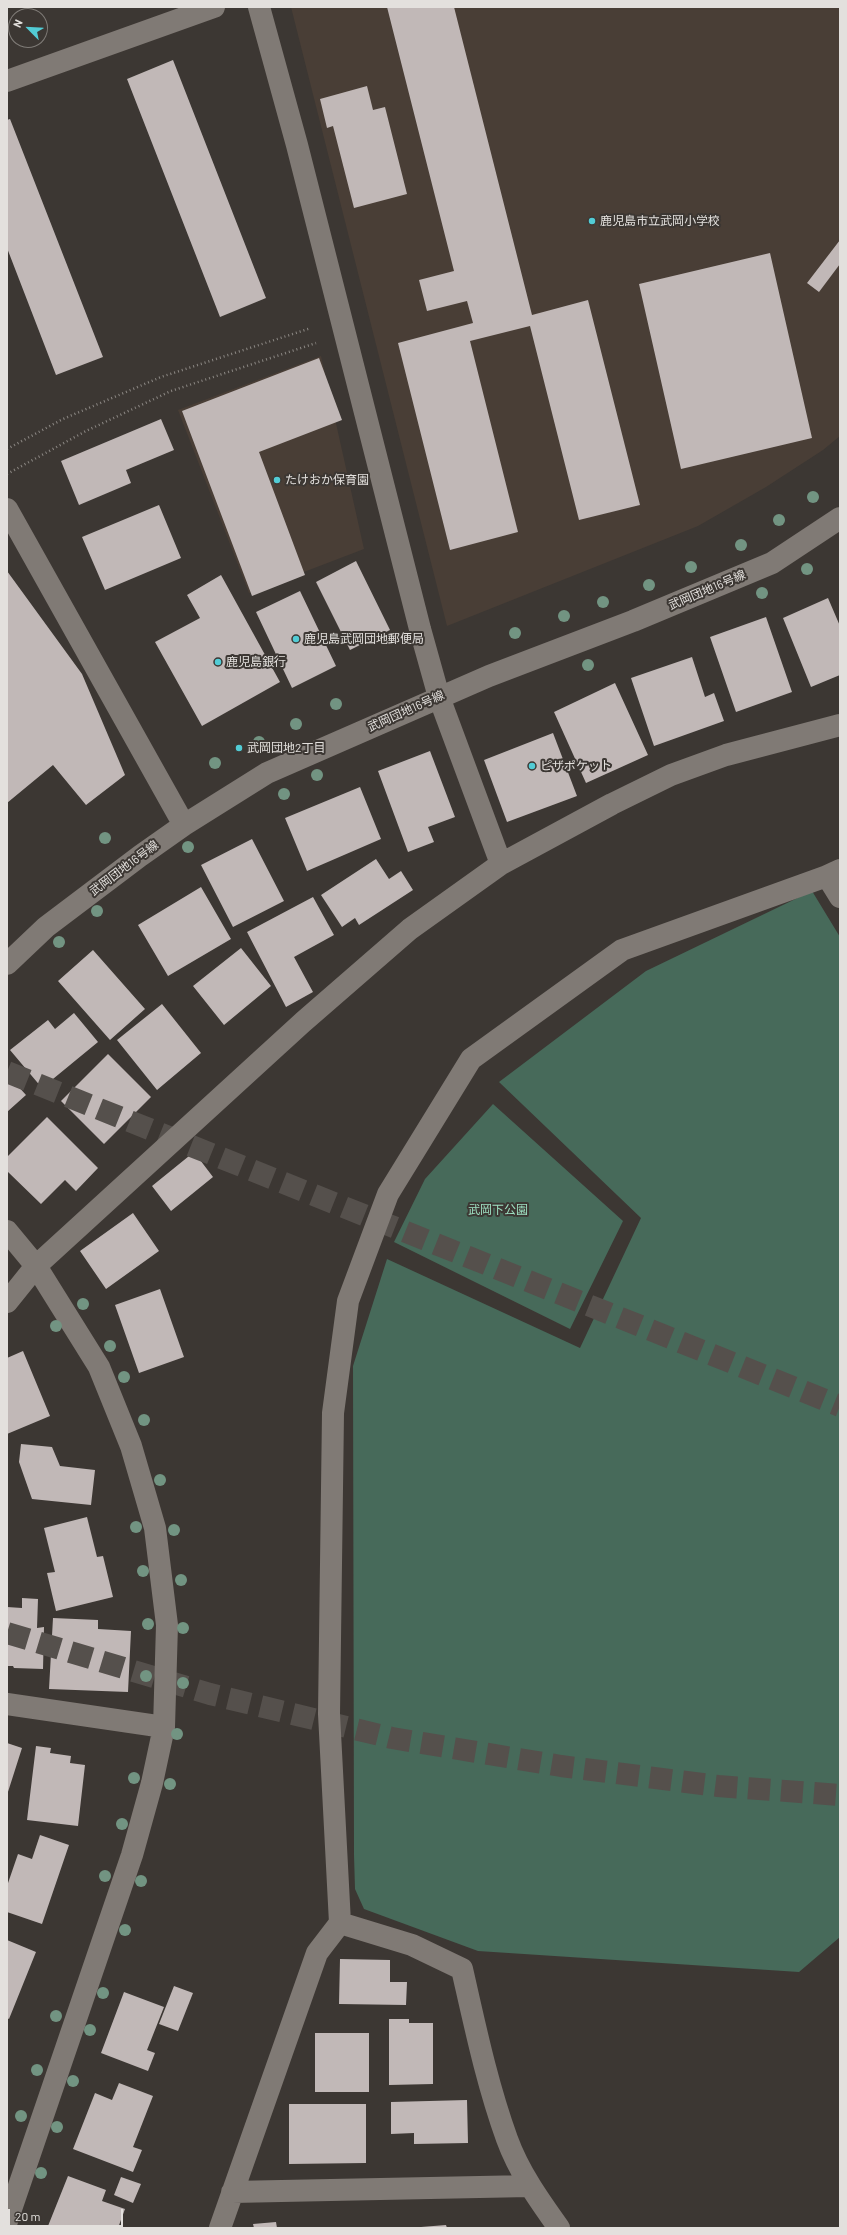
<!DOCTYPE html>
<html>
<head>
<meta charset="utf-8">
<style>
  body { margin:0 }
  #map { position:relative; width:847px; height:2235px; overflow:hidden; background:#3c3733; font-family:Barlow,sans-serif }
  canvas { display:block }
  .frame { position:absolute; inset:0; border:8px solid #e3e0dd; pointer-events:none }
  .north { position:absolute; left:8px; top:8px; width:40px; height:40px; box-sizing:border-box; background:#3c3733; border:1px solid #7f7b77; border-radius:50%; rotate:294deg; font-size:11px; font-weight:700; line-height:16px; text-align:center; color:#e3e0dd }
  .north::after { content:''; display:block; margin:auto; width:14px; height:18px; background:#52ccd5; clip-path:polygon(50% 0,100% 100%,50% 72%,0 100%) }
  .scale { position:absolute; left:8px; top:2209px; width:115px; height:18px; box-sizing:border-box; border:2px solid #e3e0dd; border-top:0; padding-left:5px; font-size:12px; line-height:14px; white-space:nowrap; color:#e3e0dd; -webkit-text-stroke:3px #3c3733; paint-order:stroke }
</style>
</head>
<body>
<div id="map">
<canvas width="847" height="2235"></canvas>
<div class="frame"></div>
<div class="north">N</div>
<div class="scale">20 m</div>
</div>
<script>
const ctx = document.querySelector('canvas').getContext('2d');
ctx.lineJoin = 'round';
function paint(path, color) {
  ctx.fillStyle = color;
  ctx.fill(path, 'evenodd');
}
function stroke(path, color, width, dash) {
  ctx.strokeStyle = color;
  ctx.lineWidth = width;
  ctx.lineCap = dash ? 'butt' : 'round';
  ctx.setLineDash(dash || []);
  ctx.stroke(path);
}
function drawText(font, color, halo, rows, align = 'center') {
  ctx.font = font + ' Barlow,"Noto Sans JP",sans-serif';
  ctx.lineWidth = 4;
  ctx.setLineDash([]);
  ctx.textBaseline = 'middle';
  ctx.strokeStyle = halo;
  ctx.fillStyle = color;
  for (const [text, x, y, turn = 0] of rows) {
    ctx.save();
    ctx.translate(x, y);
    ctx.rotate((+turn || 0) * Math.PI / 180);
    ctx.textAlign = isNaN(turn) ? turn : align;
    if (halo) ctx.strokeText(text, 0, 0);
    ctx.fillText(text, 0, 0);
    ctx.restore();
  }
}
paint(new Path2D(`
  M291 7H840V436L823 450 766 487 698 526 447 626Z
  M321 356 364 549 249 593 178 410Z`), '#493e36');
paint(new Path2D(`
  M812 891 840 937V1937L799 1972 478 1951 364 1909 355 1889 354 1855 353 1366 387 1259 580 1348 641 1218 499 1082 646 971Z
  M493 1104 623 1221 570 1329 394 1242 425 1179Z`), '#476a5a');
paint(new Path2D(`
  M387 7H454L532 315 588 300 640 505 579 520 530 326 470 341 518 532 450 550 398 343 473 323 467 301 427 311 419 280 454 271Z
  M173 60 266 298 220 317 127 79Z
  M367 86 373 110 385 107 407 194 354 208 333 126 327 128 320 99Z
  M10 119 103 357 56 375 7 248V120Z
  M840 240V264L819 292 807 283Z
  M770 253 812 438 681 469 639 284Z
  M319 358 342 420 259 452 305 575 252 596 182 411Z
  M161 419 174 450 126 470 131 483 79 505 61 461Z
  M159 505 181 558 105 590 82 537Z
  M356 561 390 630 350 650 316 582Z
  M7 571 82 674 125 775 86 805 53 765 7 803Z
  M221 575 280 682 202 726 155 642 200 618 187 595Z
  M300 591 336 666 292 688 256 612Z
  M828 598 840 626V675L811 687 783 618Z
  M766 617 792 692 736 712 710 637Z
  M692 657 705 697 714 693 724 721 654 746 631 678Z
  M615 683 648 755 586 783 554 712Z
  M553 733 577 796 507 822 484 760Z
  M430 751 455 817 428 827 434 842 408 852 378 771Z
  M360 787 381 839 307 871 285 818Z
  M252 839 284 901 233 927 201 865Z
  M376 859 389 879 401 871 413 890 359 925 355 918 342 927 321 895Z
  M201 887 231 939 168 976 138 925Z
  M313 897 334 935 294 957 313 992 286 1007 247 932Z
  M241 948 271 986 224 1025 193 986Z
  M93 950 145 1009 110 1040 58 981Z
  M162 1004 201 1053 157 1090 117 1040Z
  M74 1013 98 1042 42 1088 10 1050 48 1020 55 1029Z
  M108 1054 151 1097 104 1144 61 1101Z
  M7 1074 26 1095 7 1112Z
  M47 1117 98 1168 76 1191 65 1180 41 1204 7 1171V1157Z
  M194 1152 213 1177 171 1211 152 1186Z
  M133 1213 159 1251 106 1289 80 1251Z
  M160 1289 184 1357 139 1373 115 1305Z
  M23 1351 50 1416 7 1434V1358Z
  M21 1444 52 1447 60 1466 95 1470 91 1505 32 1499 19 1462Z
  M87 1517 97 1557 103 1556 113 1597 56 1611 47 1573 55 1572 44 1528Z
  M22 1598 38 1599 37 1628 44 1627 43 1669 14 1668 13 1666H7V1607L22 1608Z
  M53 1618 98 1620V1629L131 1631 128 1692 49 1689Z
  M7 1743 22 1748 7 1795Z
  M36 1746 51 1748 50 1753 71 1756 70 1763 85 1765 78 1826 27 1820Z
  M40 1835 69 1845 42 1924 7 1912V1886L18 1854 32 1859Z
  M7 1940 36 1952 9 2019 7 2018Z
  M340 1959 390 1960V1982H407L406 2005 339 2004Z
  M174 1986 193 1993 178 2031 159 2024Z
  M124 1992 164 2007 147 2050 155 2053 148 2071 101 2053Z
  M389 2019H409V2023H433V2084L389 2085Z
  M315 2033H369V2092H315Z
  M119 2083 153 2096 133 2147 142 2150 133 2172 73 2149 95 2093 112 2100Z
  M467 2100 468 2143 414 2144V2133L391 2134V2102Z
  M289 2104H366V2163L289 2164Z
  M68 2176 106 2190 102 2201 125 2209 118 2228H55L48 2226Z
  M121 2177 141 2184 133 2203 114 2195Z
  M276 2222 277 2228H254L253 2224Z
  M446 2225 447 2228H421V2227Z`), '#c1b8b7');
stroke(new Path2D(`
  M7 1072 840 1406
  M7 1633 210 1694 392 1738 561 1766 718 1786 840 1795`), '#55504c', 22, [22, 11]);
stroke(new Path2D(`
  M7 449 63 419 161 377 311 328
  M7 474 86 431 171 391 316 343`), '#8c8884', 2.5, [1, 3]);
stroke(new Path2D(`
  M259 7 297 145 420 629 439 697 501 864
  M7 81 214 7
  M7 509 184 825
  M840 870 827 876 840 897
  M7 964 46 927 140 856 184 825 267 773 489 676 633 621 772 563 840 518
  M7 1231 36 1266 99 1367 131 1446 155 1528 167 1625 164 1727 152 1783 132 1855 7 2221
  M7 1302 36 1266 303 1022 410 929 501 864 612 804 671 775 726 755 840 725
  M7 1704 164 1727
  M340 1923 329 1714 333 1413 348 1301 388 1194 471 1059 622 950 827 876
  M232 2192 529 2186
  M220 2228 317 1953 340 1923 412 1945 462 1969C475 2026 487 2084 507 2139 519 2172 539 2200 559 2228`), '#807a75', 22);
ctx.fillStyle = '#729482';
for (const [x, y] of [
  [813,497],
  [779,520],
  [741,545],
  [691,567],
  [807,569],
  [649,585],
  [762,593],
  [603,602],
  [564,616],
  [515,633],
  [588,665],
  [336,704],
  [296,724],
  [259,742],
  [215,763],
  [317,775],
  [284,794],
  [105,838],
  [188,847],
  [97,911],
  [59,942],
  [83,1304],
  [56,1326],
  [110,1346],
  [124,1377],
  [144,1420],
  [160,1480],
  [136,1527],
  [174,1530],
  [143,1571],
  [181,1580],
  [148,1624],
  [183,1628],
  [146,1676],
  [183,1683],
  [177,1734],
  [134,1778],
  [170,1784],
  [122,1824],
  [105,1876],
  [141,1881],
  [125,1930],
  [103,1993],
  [56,2016],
  [90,2030],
  [37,2070],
  [73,2081],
  [21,2116],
  [57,2127],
  [41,2173]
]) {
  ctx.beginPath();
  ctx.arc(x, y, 6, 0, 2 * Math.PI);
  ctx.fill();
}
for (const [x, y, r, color] of [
  [592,221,4,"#52ccd5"],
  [277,480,4,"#52ccd5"],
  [296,639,4,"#52ccd5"],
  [218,662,4,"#52ccd5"],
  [239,748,4,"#52ccd5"],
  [532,766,4,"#52ccd5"]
]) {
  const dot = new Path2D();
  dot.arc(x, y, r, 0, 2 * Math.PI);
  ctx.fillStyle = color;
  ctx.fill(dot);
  stroke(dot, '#3c3733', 1.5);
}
drawText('12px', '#e3e0dd', '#3c3733', [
  ["鹿児島市立武岡小学校",600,221],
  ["たけおか保育園",285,480],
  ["鹿児島武岡団地郵便局",304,639],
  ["鹿児島銀行",226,662],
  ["武岡団地2丁目",247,748],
  ["ピザポケット",540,766]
], 'left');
drawText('12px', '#e3e0dd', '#3c3733', [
  ["武岡団地16号線",707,590,-23],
  ["武岡団地16号線",406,711,-24],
  ["武岡団地16号線",124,868,-37]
]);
drawText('12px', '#9ee0c2', '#3c3733', [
  ["武岡下公園",498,1210]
]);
</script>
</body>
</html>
